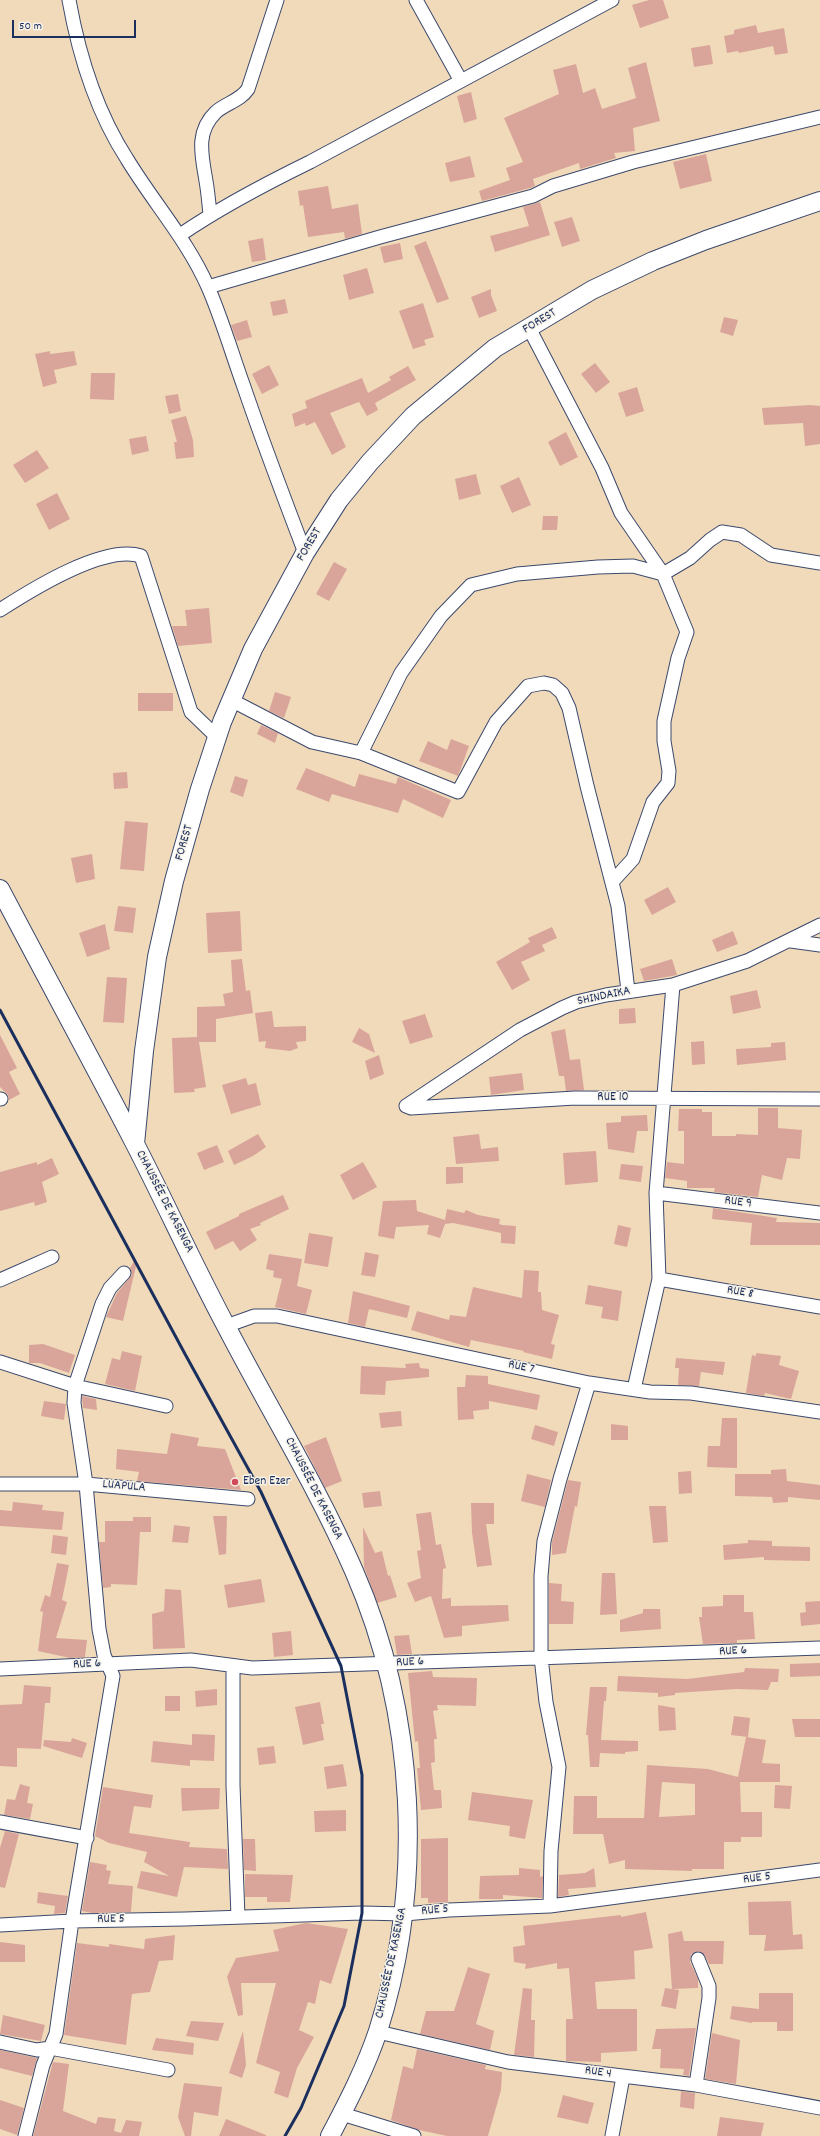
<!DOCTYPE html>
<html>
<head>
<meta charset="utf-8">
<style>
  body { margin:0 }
  #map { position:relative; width:820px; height:2136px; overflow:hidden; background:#f1daba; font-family:Dekko,sans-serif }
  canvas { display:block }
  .scale { position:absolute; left:12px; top:20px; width:124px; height:18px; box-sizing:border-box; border:2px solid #1b2f5e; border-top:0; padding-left:5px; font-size:12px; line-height:14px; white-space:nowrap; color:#1b2f5e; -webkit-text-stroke:3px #f7f3e8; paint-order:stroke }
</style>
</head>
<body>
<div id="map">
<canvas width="820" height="2136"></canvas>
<div class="scale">50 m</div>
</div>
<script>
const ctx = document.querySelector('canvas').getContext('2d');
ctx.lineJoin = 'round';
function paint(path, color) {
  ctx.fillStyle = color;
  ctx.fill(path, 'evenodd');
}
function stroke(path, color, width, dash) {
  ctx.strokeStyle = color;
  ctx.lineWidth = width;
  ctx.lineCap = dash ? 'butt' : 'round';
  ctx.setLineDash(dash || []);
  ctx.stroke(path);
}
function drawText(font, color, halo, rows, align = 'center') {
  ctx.font = font + ' Dekko,sans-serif';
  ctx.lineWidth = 3;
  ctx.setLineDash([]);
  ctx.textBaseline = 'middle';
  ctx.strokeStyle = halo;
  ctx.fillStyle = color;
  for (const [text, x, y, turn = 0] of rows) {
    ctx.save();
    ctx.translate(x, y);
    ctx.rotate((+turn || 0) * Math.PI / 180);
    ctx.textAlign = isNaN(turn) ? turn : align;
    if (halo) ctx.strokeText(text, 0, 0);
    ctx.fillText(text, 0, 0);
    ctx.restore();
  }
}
paint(new Path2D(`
  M649 0H663L669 18 640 28 632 5Z
  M756 25 758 33 784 28 788 53 775 55 773 46 739 53 738 51 727 53 724 36 734 34V30Z
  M710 45 713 64 694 67 691 48Z
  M646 62 660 121 633 128 635 151 614 153 616 158 580 169 579 163 533 179 535 186 530 188 482 201 479 191 510 180 506 168 523 162 504 118 559 94 553 70 576 64 583 93 595 88 602 109 636 98 628 68Z
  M471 92 477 119 464 123 457 96Z
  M706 154 712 181 680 189 673 162Z
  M470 156 475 177 450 182 445 163Z
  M328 186 332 209 358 204 362 234 345 239 344 232 308 237 303 205 300 206 298 191Z
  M540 202 550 235 495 252 490 236 529 226 523 207Z
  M572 217 580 241 562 247 554 222Z
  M263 238 266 260 252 262 248 241Z
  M426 241 449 299 437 303 414 246Z
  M400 243 403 259 384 263 380 247Z
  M367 268 374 293 349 300 343 275Z
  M491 289V295L497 311 479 318 471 297Z
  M285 299 288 313 273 316 270 302Z
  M423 303 434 337 424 340 426 345 413 349 399 311Z
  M724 317 738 320 733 336 720 332Z
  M247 320 252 337 237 341 231 325Z
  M50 351V354L74 351 77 365 54 370 57 383 43 387 35 354Z
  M595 363 610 382 596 393 581 374Z
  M269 365 279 385 262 394 252 374Z
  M408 366 416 380 375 403 378 410 367 416 359 402 330 413 346 447 332 455 315 422 306 426 305 423 295 427 292 414 307 408 305 401 362 378 368 393 391 380 389 377Z
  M91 373H115L114 400 90 399Z
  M637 387 644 411 626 417 618 393Z
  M178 394 181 411 169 414 165 396Z
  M810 405 820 406V444L805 446 803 423 764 425 762 408Z
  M186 416 193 440 194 457 176 459 174 442H177L171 420Z
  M566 432 578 457 560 466 548 442Z
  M146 436 149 451 132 455 129 439Z
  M37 450 49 468 25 483 13 465Z
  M476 474 481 494 459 500 455 479Z
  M519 477 531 505 512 513 500 486Z
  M57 493 70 519 49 530 36 504Z
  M543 516H558L557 530H542Z
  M334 562 347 569 329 601 316 594Z
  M209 608 212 643 178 646 172 626H187L185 610Z
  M275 692 291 697 284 718 269 711Z
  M138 693H173V711H138Z
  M261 725 278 733 275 743 257 734Z
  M451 739 469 746 458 776 419 761 428 741 447 750Z
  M306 768 355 787 359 774 396 784 398 777 451 800 443 818 403 799 398 813 332 794 329 802 296 789Z
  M127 772 128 788 114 789 113 773Z
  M235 776 248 780 243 797 230 792Z
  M125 821 148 823 144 871 120 869Z
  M92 854 95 879 76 883 71 858Z
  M668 887 676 902 652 915 644 900Z
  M118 906 136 908 133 933 114 931Z
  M240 911 242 951 208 953 206 913Z
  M105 924 110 949 87 957 79 933Z
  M552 927 557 938 542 945 545 951 521 962 530 980 512 990 496 962 530 942 528 938Z
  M733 931 738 944 717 952 712 940Z
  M242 959 246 991 250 990 253 1013 216 1019V1042H199L206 1087 194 1089 195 1092 174 1093 172 1038 197 1037V1007L225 1006 223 994 233 992 231 960Z
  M672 959 677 975 644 981 640 969Z
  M107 977 127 978 124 1023 103 1022Z
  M757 990 761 1008 733 1014 730 996Z
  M635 1008 636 1023 619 1024V1009Z
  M272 1011 274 1027 306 1026V1041L296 1042 298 1048 290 1051 265 1048 266 1041 259 1042 255 1013Z
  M425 1014 433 1037 410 1044 402 1021Z
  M359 1028 369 1034 375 1053 352 1042Z
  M565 1029 570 1060 580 1059 584 1090 566 1091 564 1076H559L551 1032Z
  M0 1035 17 1068 9 1072 20 1094 9 1100 8 1095 0 1087Z
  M704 1041 705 1064 692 1065 691 1042Z
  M785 1042 786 1060 737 1065 736 1049 771 1047V1043Z
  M379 1055 384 1074 370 1080 365 1061Z
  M522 1073 524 1090 491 1095 489 1077Z
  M246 1078 248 1085 256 1083 261 1105 231 1114 222 1085Z
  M758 1108H778V1128L802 1130 800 1159 787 1158 782 1180 762 1175 758 1197 714 1192 715 1188H687V1181L665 1178 667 1162 684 1164V1131H678L679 1109H702V1112H712V1136H736V1134L758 1135Z
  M647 1115 648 1131H637L634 1153 608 1149 606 1123 621 1122V1116Z
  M258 1134 266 1147 253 1156 234 1165 228 1151Z
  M479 1134 481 1149 498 1147 499 1161 456 1164 453 1137Z
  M217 1145 224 1162 204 1170 197 1153Z
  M596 1151 598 1182 565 1185 563 1153Z
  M52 1158 59 1174 42 1182 47 1202 35 1206 34 1202 0 1211V1172L37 1162V1165Z
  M363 1162 377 1187 353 1200 340 1175Z
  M621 1164 643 1166 641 1182 619 1179Z
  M446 1167H463V1183L446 1184Z
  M283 1195 289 1209 260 1223 261 1225 250 1229 257 1240 240 1251 233 1241 215 1250 206 1232 239 1216V1214Z
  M416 1200 417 1211 445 1220 447 1209 464 1213 466 1210 478 1215 500 1219 499 1224 502 1225 516 1226 515 1244 501 1243V1233L453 1223 445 1224 440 1238 427 1234 429 1225 396 1227 394 1239 378 1236 383 1201Z
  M713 1208 777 1218 776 1222 820 1223V1245H750L752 1223 712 1219Z
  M618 1225 631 1228 627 1247 614 1244Z
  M309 1233 333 1237 328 1267 304 1263Z
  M365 1252 379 1255 375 1277 361 1275Z
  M269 1254 302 1259 297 1286 312 1290 306 1314 275 1307 282 1279 273 1277 274 1271 266 1269Z
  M134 1261 137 1262 123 1321 106 1317 117 1293 132 1275 130 1268Z
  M524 1270 539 1271 538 1292H541L542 1310 559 1315 551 1344 555 1345 552 1359 523 1352 524 1351 471 1340 469 1347 411 1330 417 1311 449 1320 450 1315 466 1317 473 1287 522 1298Z
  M588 1285 622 1291 618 1321 601 1318 603 1307 585 1304Z
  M353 1291 410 1306 407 1318 369 1309 365 1327 348 1323Z
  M43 1344 75 1355 69 1373 40 1363H29V1345Z
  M122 1351 142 1356 135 1391 105 1384 112 1358 120 1360Z
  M756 1353 781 1356 779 1365 799 1371 791 1399 765 1393 764 1396 746 1393 752 1355 756 1356Z
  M676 1358 725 1362 723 1375 701 1372 699 1386 678 1385 679 1368H675Z
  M419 1363 420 1368 429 1369V1377L386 1381 385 1395 360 1394 361 1366 406 1368 405 1364Z
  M466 1375 488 1376V1384L540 1395 537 1410 489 1401V1409L473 1411 474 1419 458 1420 457 1387H465Z
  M82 1396 96 1399 97 1410 83 1408Z
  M44 1401 66 1404 64 1420 41 1416Z
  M401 1411 402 1426 381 1428 379 1413Z
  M722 1418H737V1468L707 1467 708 1446H720Z
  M611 1424 628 1426V1440H611Z
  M535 1425 558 1432 554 1446 531 1439Z
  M171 1433 199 1438 197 1446 225 1449 241 1490 137 1481 139 1472 116 1469 117 1449 167 1454Z
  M326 1437 342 1481 325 1488 304 1446Z
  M786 1469 787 1481 820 1485V1500L788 1497V1502L773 1503 772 1497 735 1496V1474H771V1470Z
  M691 1471 692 1493 679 1494 678 1472Z
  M527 1474 551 1480 545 1507 521 1501Z
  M568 1480 581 1482 577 1507 575 1506 566 1553 552 1555V1542Z
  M380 1491 382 1506 364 1508 362 1493Z
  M13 1502 43 1505 42 1510 64 1512 62 1530 0 1526V1510L12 1511Z
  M471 1503H494V1524H486L492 1565 477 1567 472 1533Z
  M649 1506H666L668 1542 653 1543Z
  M431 1512 436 1545 441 1544 446 1568 443 1569 442 1599 451 1598V1606L508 1605 509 1621 462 1626V1636L444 1638 431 1596 415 1602 407 1583 421 1578 417 1551 421 1550 416 1514Z
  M213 1516H227L226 1554 219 1555Z
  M133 1517H151V1532H140L137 1585 111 1584V1587L103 1588 99 1542H105V1521H133Z
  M174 1525 190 1527 188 1543 172 1542Z
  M363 1527 375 1553 382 1551 388 1576 390 1575 397 1597 377 1603 364 1567Z
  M53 1535 68 1537 66 1555 51 1553Z
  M748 1540 772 1541V1546L810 1547V1561L764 1560V1557L724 1560 723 1545 748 1543Z
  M57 1563 69 1565 62 1600 67 1602 56 1638 87 1640 85 1657 70 1658 38 1651 43 1612 40 1611 45 1595 50 1597Z
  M602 1573H615L617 1614 600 1615Z
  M261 1579 265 1602 228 1608 224 1585Z
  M549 1583 562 1584 561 1601 574 1602 573 1624H549Z
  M165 1589 181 1590 185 1648 153 1649 152 1614 164 1611Z
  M723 1595H744V1612H753L755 1639 737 1640V1643L703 1644 699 1617H702V1607L723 1606Z
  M820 1601V1624L801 1626 800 1613 806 1612 805 1602Z
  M643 1609H660L661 1629 620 1632V1620L643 1613Z
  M291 1631 293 1655 274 1657 272 1633Z
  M409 1635 412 1654 397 1655 394 1636Z
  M820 1663V1676L790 1677V1664Z
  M745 1668 779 1669 778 1682H771L768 1690 737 1689 675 1693V1695L658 1697V1693L617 1691 618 1676 687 1679 744 1672Z
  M432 1671 433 1677 477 1678 476 1706 437 1705 438 1710 433 1711 437 1739H434L435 1762 431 1763 434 1790H441L442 1808 421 1810 417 1768H420L418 1741 415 1742 408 1673Z
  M24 1685 51 1687 50 1703H45L41 1749 17 1748V1767L0 1766V1705L22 1704Z
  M590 1687H607L606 1701H604L601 1740 638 1741V1751L625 1752V1754L600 1753 599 1767H590L588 1735H586Z
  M217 1689V1705L196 1707 195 1691Z
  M165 1696H180V1711H165Z
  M320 1702 324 1724H321L324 1740 303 1745 295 1707Z
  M658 1705 675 1708 676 1730 659 1731Z
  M734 1716 750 1718 748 1737 731 1735Z
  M792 1719H820V1737H795Z
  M192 1734 215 1735 214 1761 190 1760V1766L151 1762 153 1741 192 1745Z
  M746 1737 766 1740 762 1763 780 1764V1782H740L741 1812H762V1837H741V1842H724V1869H692V1871L625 1869V1860L609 1864 603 1834H573L574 1796H597V1818H644L647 1765 708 1769 738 1777ZM662 1782 695 1784V1815L659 1817Z
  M72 1738 87 1743 82 1758 43 1746 44 1740 71 1742Z
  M274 1746 276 1763 259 1765 257 1748Z
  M343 1764 347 1786 327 1789 324 1767Z
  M20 1784 30 1787 27 1803 33 1804 30 1819 4 1815 7 1799 15 1800Z
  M775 1785 792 1786 790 1809 774 1808Z
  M103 1787 153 1795 151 1808 134 1806 129 1833 190 1842 189 1847 227 1849 228 1869 184 1867 177 1897 137 1888 141 1871 169 1876 144 1862 147 1852 109 1843 95 1836Z
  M181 1788H220L219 1809 182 1811Z
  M472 1792 533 1800 525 1839 509 1836 510 1826 468 1820Z
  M346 1810V1831L315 1832 314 1811Z
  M5 1831 19 1834 5 1888 0 1887V1848Z
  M448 1838V1902L428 1903V1898H421V1839Z
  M243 1839H255L256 1871 244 1870Z
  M90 1862 107 1865 106 1870 111 1871 108 1884 133 1886 131 1912 92 1913 82 1911Z
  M519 1868 540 1870V1877L543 1876 542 1898 503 1895V1899H479L480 1876 519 1875Z
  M594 1868 596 1887 568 1889 569 1895 558 1897 559 1875 585 1873Z
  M245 1874 293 1875 290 1902H267V1897H245Z
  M38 1892 68 1896 65 1913 54 1914 55 1906 37 1903Z
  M791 1901 793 1935 802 1934 803 1949 764 1951 766 1935H749L748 1902Z
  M646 1912 653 1948 634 1951 635 1979 595 1982 597 2009H637V2051L601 2053V2062L566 2061V2019H573L569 1968 557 1969V1963L525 1969 526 1964 514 1962 513 1947 525 1945 523 1926 621 1915V1917Z
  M306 1923 348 1929 331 1984 320 1980 315 2004 308 2002 299 2030 314 2037 297 2068 288 2098 274 2093 280 2072 256 2063 276 1983H241L243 2015 238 2016 227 1977 236 1958 279 1951 273 1930Z
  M682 1931 684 1941H724L723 1964H709L705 1956 699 1951 691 1954 690 1962 698 1979V1988L672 1989 668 1934Z
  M175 1935 173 1960 159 1961 150 1992 132 1994 126 2045 64 2035 77 1943 109 1947V1944L144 1949 145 1939Z
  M0 1942 25 1945V1962H0Z
  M468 1967 490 1974 476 2024 494 2031 490 2050 420 2034 426 2011H454Z
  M523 1988 532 1989 531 2020H535L534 2057 514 2055Z
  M665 1988 679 1990 676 2009 661 2006Z
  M759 1993H793V2031H777V2022H752V2023L730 2019 732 2006 759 2009Z
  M3 2015 45 2025 41 2041 0 2034Z
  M191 2021 224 2023 218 2041 186 2036Z
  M696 2028 689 2076 683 2075 684 2069 660 2068 661 2049H652L656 2029Z
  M243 2031 246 2065 242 2078 229 2073Z
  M712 2033 740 2040 736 2084 705 2079Z
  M156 2038 194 2043 193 2055 152 2050Z
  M417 2049 486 2065 485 2069 502 2072 501 2090 488 2136H447L419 2130 391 2120 403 2066 413 2069Z
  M0 2050 37 2058 32 2076 0 2068Z
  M53 2062 69 2064 63 2111 96 2124 98 2117 116 2119 114 2131 121 2133 126 2120 142 2122 139 2136H33Z
  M184 2083 222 2087 218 2116 194 2112 191 2136H185L178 2117Z
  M681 2091 695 2093 694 2109 680 2107Z
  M563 2095 594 2103 588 2124 557 2117Z
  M0 2100 24 2108 17 2135 0 2129Z
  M720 2117 764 2123 761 2136H717Z
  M226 2119 266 2135V2136H219Z`), '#d9a59a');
const street = new Path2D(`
  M69 0C79 56 96 111 127 159 153 202 188 241 208 287 222 319 232 354 244 387 263 443 284 498 305 553
  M416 0 461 81
  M210 215C209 204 208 192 206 181 202 156 195 132 216 112 226 103 240 101 248 89L277 0
  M180 235C221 207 265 184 310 162L612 0
  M208 287 380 237 533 196 553 186 633 162 820 117
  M529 328 602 468 621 513 663 574 687 632 678 658 664 721V741L669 771 668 783 653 802 633 859 612 882
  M0 610C31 590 104 544 141 556L191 712 217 737
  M231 700 312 742 361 753 401 673 441 616 471 585 517 574 598 567 633 566 663 574 690 558 710 540 722 532 741 535 771 555 820 563
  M361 753 458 792 496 722 528 686 544 683 553 685 562 693 569 708 587 786 618 906 628 991
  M820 925 747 961 673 985 606 995 576 1002 562 1008 520 1030 406 1106 411 1108 575 1098 820 1099
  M791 941 820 945
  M0 1099H1
  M656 1193 820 1213
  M659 1279 820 1307
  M0 1280 52 1257
  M226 1326 254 1316H277L589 1383 650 1392 691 1393 820 1412
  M0 1362 75 1386 166 1406
  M634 1389 659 1279 656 1193 673 985
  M0 1484H86L248 1499
  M233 1667V1785L238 1917
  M0 1669 191 1660 252 1668 820 1648
  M0 1822 87 1838
  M550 1906 551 1851 559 1767 546 1702 541 1657V1576L544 1541 560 1479 589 1383
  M0 1925 72 1921 185 1919 362 1913 405 1914 449 1910 550 1906 820 1870
  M378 2032 508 2062 696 2085 820 2108
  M0 2042 37 2050 50 2048 168 2070
  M696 2085 709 1998V1986L698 1959
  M342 2114 414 2136
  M25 2136 43 2065 56 2034 72 1921 113 1676 104 1655 99 1629 86 1484 74 1403 75 1386 102 1304 110 1288 124 1273
  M612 2136 623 2077`);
const secondary = new Path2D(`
  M0 889C44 973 90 1057 134 1142 165 1202 193 1264 225 1324 268 1407 317 1486 354 1571 416 1713 425 1884 378 2031 366 2067 348 2102 330 2136
  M135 1144 144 1051 157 957 174 881 200 789 222 722 253 649 305 553 339 500 370 462 413 416 495 348 592 290 653 261 706 240 820 201`);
stroke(street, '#3b496c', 15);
stroke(secondary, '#3b496c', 20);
stroke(street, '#fff', 13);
stroke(secondary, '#fff', 18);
stroke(new Path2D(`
  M0 1010 185 1354 261 1492 341 1666 362 1775V1913L344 2006 301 2108 285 2136`), '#1b2f5e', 3);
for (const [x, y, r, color] of [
  [235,1482,4,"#d1495b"]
]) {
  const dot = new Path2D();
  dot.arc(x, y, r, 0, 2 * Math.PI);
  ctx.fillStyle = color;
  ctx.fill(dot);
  stroke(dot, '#f7f3e8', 1.5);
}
drawText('13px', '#1b2f5e', '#f7f3e8', [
  ["FOREST",540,322,-31],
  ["FOREST",310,545,-59],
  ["FOREST",185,843,-74],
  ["SHINDAIKA",604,997,-12],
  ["RUE 10",613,1098],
  ["CHAUSSÉE DE KASENGA",164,1202,63],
  ["RUE 9",738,1203,7],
  ["RUE 8",740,1293,10],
  ["RUE 7",521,1368,12],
  ["LUAPULA",124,1487,5],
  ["CHAUSSÉE DE KASENGA",313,1489,63],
  ["RUE 6",733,1652,-3],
  ["RUE 6",410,1663,-3],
  ["RUE 6",87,1665,-3],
  ["RUE 5",757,1879,-7],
  ["RUE 5",435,1911,-5],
  ["RUE 5",111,1920,-1],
  ["CHAUSSÉE DE KASENGA",392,1963,-78],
  ["RUE 4",598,2073,8]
]);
drawText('13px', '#1b2f5e', '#f7f3e8', [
  ["Eben Ezer",243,1482]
], 'left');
</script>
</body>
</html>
